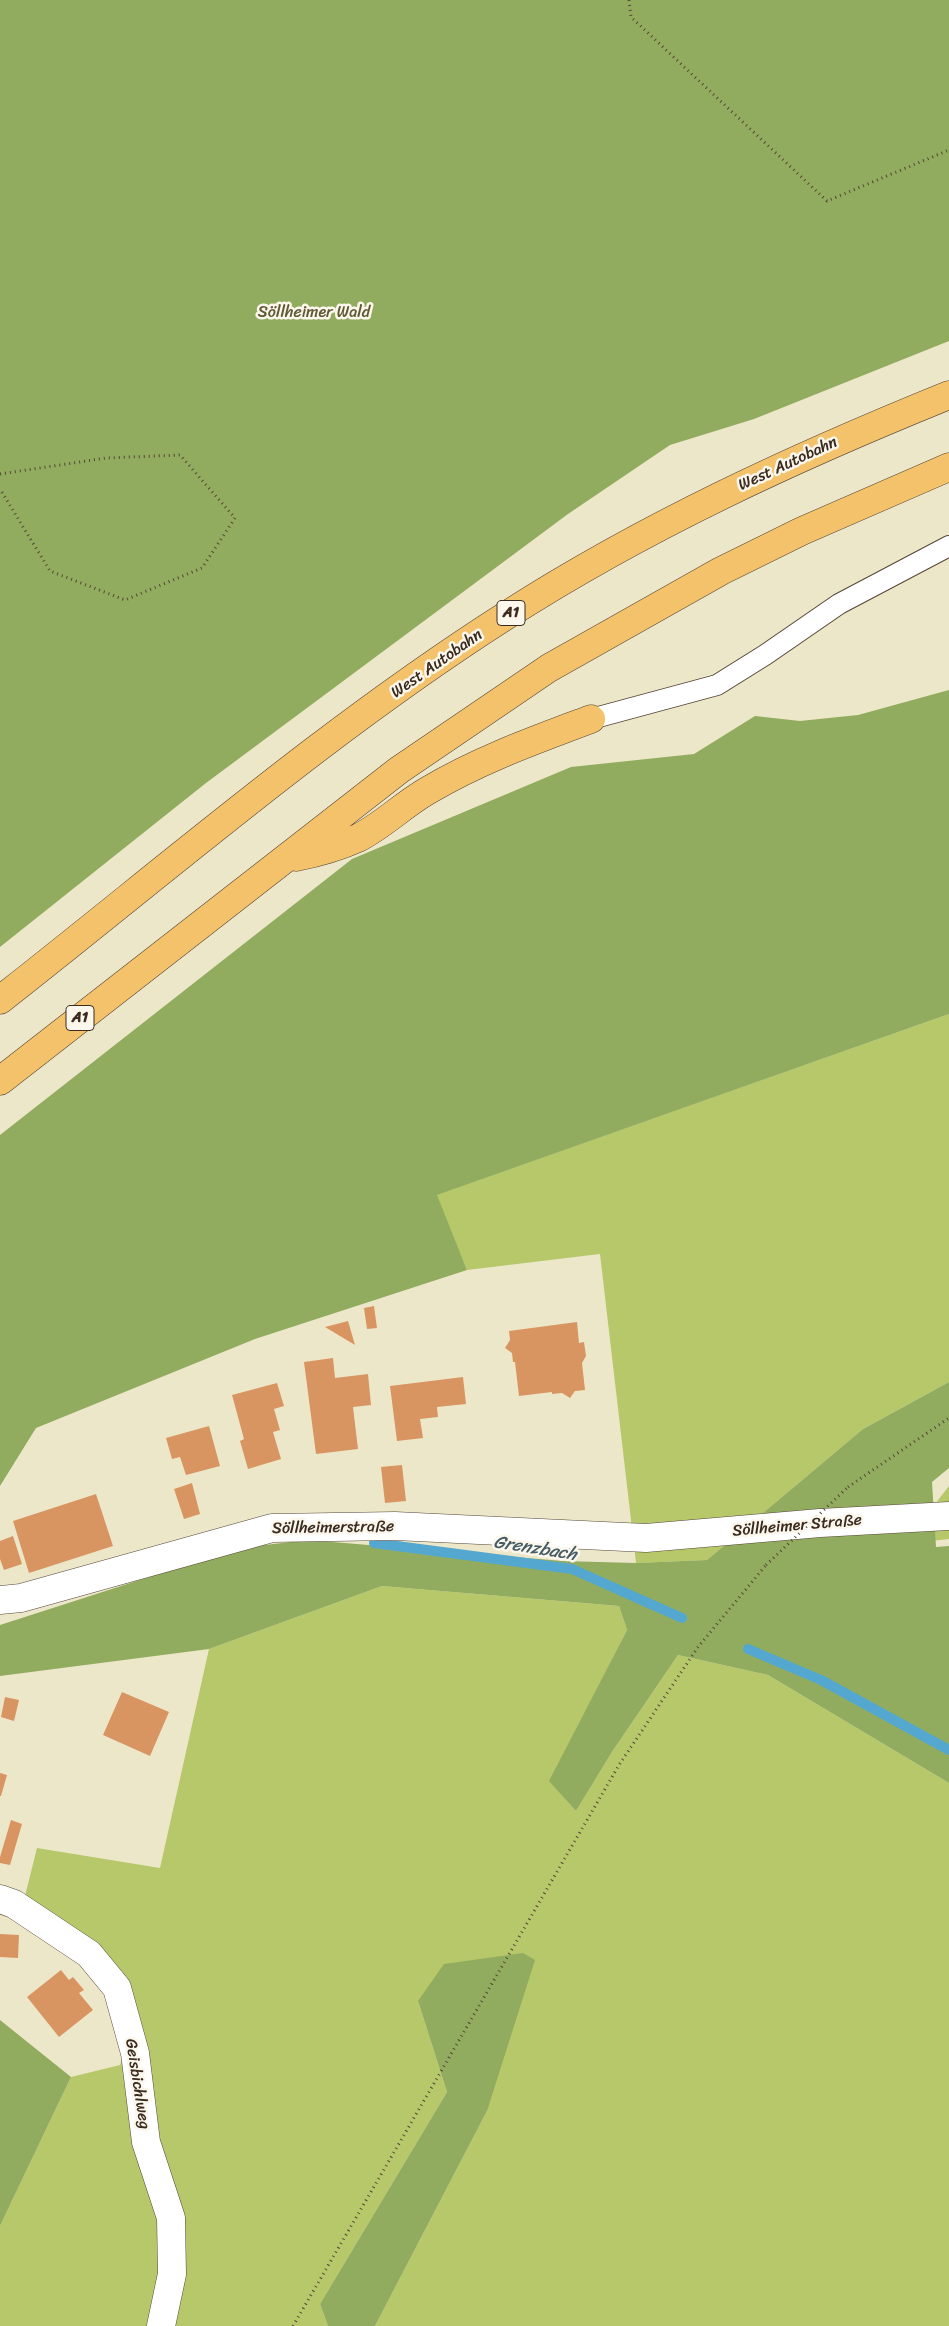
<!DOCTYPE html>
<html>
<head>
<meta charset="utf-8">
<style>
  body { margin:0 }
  canvas { display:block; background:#ede7c9 }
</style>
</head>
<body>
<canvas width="949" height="2326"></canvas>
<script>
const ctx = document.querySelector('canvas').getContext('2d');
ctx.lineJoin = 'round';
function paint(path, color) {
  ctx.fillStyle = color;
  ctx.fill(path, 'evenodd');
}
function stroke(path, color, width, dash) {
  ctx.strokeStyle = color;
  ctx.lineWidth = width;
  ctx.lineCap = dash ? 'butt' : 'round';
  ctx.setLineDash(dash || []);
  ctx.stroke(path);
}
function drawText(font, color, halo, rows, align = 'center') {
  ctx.font = font + ' Sriracha,sans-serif';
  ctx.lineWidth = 5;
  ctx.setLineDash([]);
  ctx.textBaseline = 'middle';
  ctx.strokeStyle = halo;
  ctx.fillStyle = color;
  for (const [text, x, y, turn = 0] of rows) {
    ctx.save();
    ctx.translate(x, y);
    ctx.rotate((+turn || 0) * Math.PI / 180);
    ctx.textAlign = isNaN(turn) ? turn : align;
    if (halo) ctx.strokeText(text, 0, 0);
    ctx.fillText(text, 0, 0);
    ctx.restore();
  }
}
paint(new Path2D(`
  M949 1014V1382L863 1429 707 1560 636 1563 600 1254 467 1270 436 1195Z
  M949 1486V1539L904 1544Z
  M382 1586 619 1606 627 1630 550 1781 576 1811 612 1752 678 1655 768 1675 949 1783V2326H375L487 2111 418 2001 447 2092 320 2304 328 2326H0V2226L71 2077 120 2065 138 2023 25 1896 37 1848 160 1868 209 1649Z`), '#b7c86b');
paint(new Path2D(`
  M0 0H949V341L754 419 670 445 568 514 206 783 0 947Z
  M949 690V1014L437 1195 467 1270 255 1339 36 1428 0 1486V1135L352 859 571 767 694 754 755 716 800 721 858 715Z
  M949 1382V1468L932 1482 936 1547 949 1546V1783L768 1675 678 1655 612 1752 576 1811 549 1781 627 1630 619 1606 382 1586 209 1649 0 1676V1625L239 1548 308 1540 563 1561 636 1563 707 1560 863 1429Z
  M523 1953 535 1960 487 2111 375 2326H328L320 2304 447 2092 418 2001 444 1964Z
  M0 2020 71 2077 0 2226Z`), '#91ac5f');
stroke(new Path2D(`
  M374 1543 572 1569 682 1618
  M748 1649 821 1680 949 1750`), '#54a8d0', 10);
paint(new Path2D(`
  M374 1306 377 1328 367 1329 364 1308Z
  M348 1321 355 1345 325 1327Z
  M577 1322 579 1343 584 1342 586 1356 582 1363 585 1390 575 1391 570 1398 562 1393 552 1394V1392L519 1396 515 1362H513L512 1353 505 1348 510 1340 509 1331Z
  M333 1358 335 1378 368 1374 371 1405 353 1407 358 1449 316 1454 304 1362Z
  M463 1377 466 1404 437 1407 438 1417 420 1419 423 1438 397 1441 390 1386Z
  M277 1383 284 1406 274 1409 280 1430 273 1432 281 1459 248 1469 240 1441 244 1439 232 1395Z
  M209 1426 220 1466 186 1475 180 1457 172 1459 166 1438Z
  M402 1465 406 1501 385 1503 381 1467Z
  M192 1483 200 1514 184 1519 174 1489Z
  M96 1494 113 1546 29 1573 13 1521Z
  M13 1536 22 1564 4 1570 0 1559V1541Z
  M122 1692 169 1712 150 1756 103 1735Z
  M5 1697 19 1700 14 1721 1 1717Z
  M0 1773 7 1775 1 1796H0Z
  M11 1820 22 1824 10 1865 0 1863V1857Z
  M0 1934 19 1935 18 1958 0 1957Z
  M61 1970 69 1980 73 1977 84 1990 79 1993 93 2010 59 2037 27 1997Z`), '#d89562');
const service = new Path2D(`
  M591 719 717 685 765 655 839 604 949 546`);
const minor = new Path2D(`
  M0 1600 21 1598 272 1528 395 1526 646 1538 820 1523 949 1516
  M0 1899 14 1904 89 1954 117 1988 135 2053 146 2142 171 2218 172 2274 161 2326`);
const motorway = new Path2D(`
  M296 857C317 853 338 847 358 838 382 826 403 805 427 791 479 760 535 740 591 719
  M0 1000C166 870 328 729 507 615 646 526 796 457 949 395
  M0 1081 399 770 549 668 721 571 802 531 949 467`);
stroke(service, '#564638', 22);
stroke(minor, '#564638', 29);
stroke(motorway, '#564638', 29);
stroke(new Path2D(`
  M629 0 631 17 827 201 949 150
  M0 474 106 458 180 455 235 518 202 568 125 600 50 571 0 489
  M848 1487 949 1418
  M293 2326 619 1765 698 1647 766 1565`), '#564638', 3, [1, 4]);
stroke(service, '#fff', 20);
stroke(minor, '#fff', 28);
stroke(motorway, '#f3c26a', 28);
stroke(new Path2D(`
  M766 1565 848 1487`), '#564638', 3, [1, 4]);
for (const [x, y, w] of [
  [511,613,28],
  [80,1018,28]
]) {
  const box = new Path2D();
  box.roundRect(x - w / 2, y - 12.5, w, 25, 4);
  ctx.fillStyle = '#fbf7ec';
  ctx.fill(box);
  stroke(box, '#3b2a1e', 1);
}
drawText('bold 15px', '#3b2a1e', null, [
  ["A1",511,613],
  ["A1",80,1018]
]);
drawText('16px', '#605935', '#fbf7ec', [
  ["Söllheimer Wald",314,313]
]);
drawText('16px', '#3b2a1e', '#fbf7ec', [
  ["West Autobahn",788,464,-25],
  ["West Autobahn",437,664,-35],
  ["Söllheimer Straße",797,1526,-5],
  ["Söllheimerstraße",333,1528,-1],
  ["Geisbichlweg",137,2084,81]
]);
drawText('italic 18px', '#455c65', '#fbf7ec', [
  ["Grenzbach",535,1549,9]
]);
</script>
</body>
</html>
